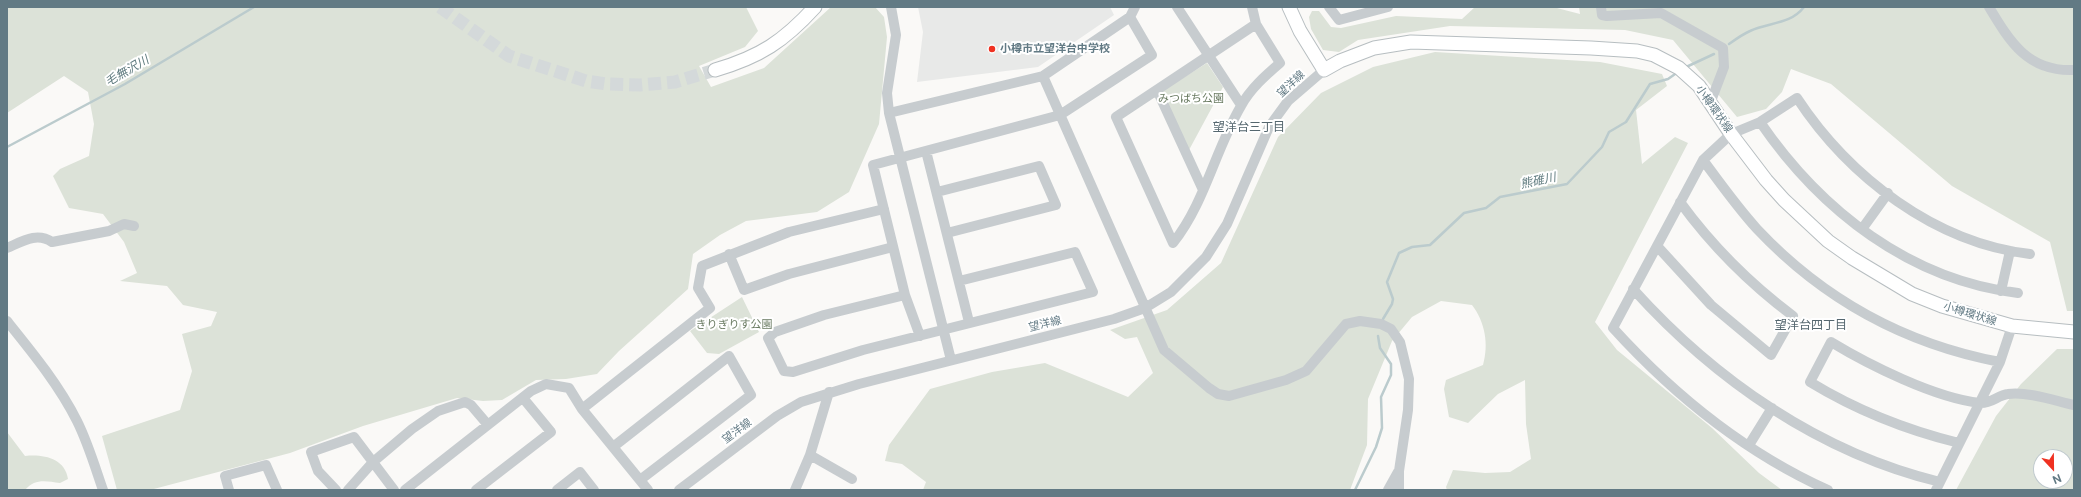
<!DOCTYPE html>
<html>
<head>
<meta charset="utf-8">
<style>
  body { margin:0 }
  #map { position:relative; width:2081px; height:497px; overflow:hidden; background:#faf9f7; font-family:"Public Sans",sans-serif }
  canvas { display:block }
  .frame { position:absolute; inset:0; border:8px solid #627a84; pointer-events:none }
  .north { position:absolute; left:2033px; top:449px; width:40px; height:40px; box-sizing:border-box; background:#fff; border:1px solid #c0cace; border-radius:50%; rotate:158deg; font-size:11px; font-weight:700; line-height:16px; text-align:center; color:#627a84 }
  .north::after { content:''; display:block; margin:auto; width:14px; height:18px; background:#ef3121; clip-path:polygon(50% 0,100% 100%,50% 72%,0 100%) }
</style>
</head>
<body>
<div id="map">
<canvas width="2081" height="497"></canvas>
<div class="frame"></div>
<div class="north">N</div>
</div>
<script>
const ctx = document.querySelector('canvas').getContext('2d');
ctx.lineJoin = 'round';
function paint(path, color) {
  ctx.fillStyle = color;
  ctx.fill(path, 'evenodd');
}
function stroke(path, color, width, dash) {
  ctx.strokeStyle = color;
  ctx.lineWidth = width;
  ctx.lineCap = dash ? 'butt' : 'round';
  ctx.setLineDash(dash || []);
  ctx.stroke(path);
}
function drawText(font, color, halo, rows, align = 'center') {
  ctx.font = font + ' "Public Sans","Noto Sans JP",sans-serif';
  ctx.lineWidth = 4;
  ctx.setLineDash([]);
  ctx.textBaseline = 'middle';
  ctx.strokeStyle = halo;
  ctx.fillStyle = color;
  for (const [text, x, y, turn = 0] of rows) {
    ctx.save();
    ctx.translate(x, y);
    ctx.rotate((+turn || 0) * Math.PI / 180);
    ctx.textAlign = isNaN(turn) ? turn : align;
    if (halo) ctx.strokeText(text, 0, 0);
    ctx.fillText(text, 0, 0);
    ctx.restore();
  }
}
paint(new Path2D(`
  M918 7H1110L1114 15 1038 67 917 82 923 32Z`), '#e8e9e8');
paint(new Path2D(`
  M7 7H746L758 31 745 47 699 66 711 87 764 68 831 7H875L884 17 887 37 879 124 849 192 817 212 746 221 720 235 693 254 688 289 619 351 597 374 566 379 536 380 502 400 483 401 457 398 363 426 290 453 150 490H117L102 436 180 410 192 371 182 334 211 326 217 312 183 305 167 286 120 281 137 273 124 242 103 214 69 208 53 176 60 169 89 156 94 124 88 92 64 76 7 113Z
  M1475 7H1553L1580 14 1579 7H2074V311H2067L2050 242 1952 186 1831 84 1791 69 1782 92 1766 109 1737 117 1673 40 1625 30 1450 26 1358 40 1339 52 1323 50 1311 29 1309 17 1312 11H1319L1331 27 1341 28 1396 16 1462 19Z
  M1435 52 1600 62 1662 74 1667 86 1636 110 1642 164 1675 137 1688 143 1595 322 1617 350 1712 428 1759 473 1782 490H1447L1446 487 1453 470 1485 473 1510 472 1531 459 1526 424 1525 380 1498 394 1468 423 1449 417 1444 389 1446 380 1483 365C1489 344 1485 322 1472 305L1441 301 1412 317 1392 341 1368 399 1367 445 1350 490H923L926 482 902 464 885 461 889 445 930 389 992 372 1045 363 1128 397 1153 373 1137 337 1125 339 1110 330 1167 310 1221 263 1278 137 1321 93 1373 67Z
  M1207 63 1223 87 1189 150 1162 91Z
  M742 297 759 332 719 354 707 353 690 331Z
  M2057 349H2074V490H1956L1996 416 2021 384ZM2041 457H2065V481H2041Z
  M7 432 25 456C43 454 65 458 68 479L60 483C46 481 35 478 25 490H7Z`), '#dce2d8');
stroke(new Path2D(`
  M1729 44C1736 39 1743 34 1750 31 1769 22 1790 25 1804 7
  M1684 68 1714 54
  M7 147 125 84 254 7
  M1383 319 1392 304 1393 299 1387 282 1399 253 1412 247 1430 245 1464 213 1486 208 1500 197 1567 184 1602 147 1609 132 1626 122 1650 84 1668 79 1678 72
  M1355 490 1376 447 1382 428 1381 397 1391 375V364L1380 348 1378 336`), '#bbcbcd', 2.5);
stroke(new Path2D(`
  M440 7 509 56 586 81 607 84 640 85 675 82 715 70`), '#d4d9da', 13, [13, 6]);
const major = new Path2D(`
  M1289 7 1300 31 1324 70 1340 61 1374 48 1411 42 1591 48 1637 51 1654 55 1679 68 1699 86 1731 134 1766 180 1784 200 1828 241 1852 258 1912 294 1942 306 2012 326 2074 332
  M715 70C760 57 784 41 815 7`);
stroke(major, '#b7bec1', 15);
stroke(new Path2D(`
  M891 7 896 35 887 93 889 113 951 360
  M1177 7 1241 105
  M1252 7 1256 24 1280 63C1266 75 1250 89 1241 106 1215 150 1205 203 1173 243L1116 117 1256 24
  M1329 7 1339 20 1388 7
  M1601 7 1602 15 1607 16 1661 13 1723 48 1724 67 1711 101
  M1989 7C2010 42 2028 72 2074 70
  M1043 76 1164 350 1209 388 1218 394 1229 396 1286 380 1306 371 1346 324 1360 321 1381 324 1391 329 1400 342 1409 379 1408 410 1399 471V490
  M1157 90 1203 190
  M889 113 1043 76 1130 17 1135 7
  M1760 122C1821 211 1910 280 2018 293
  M926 151 969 322
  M1703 160C1720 183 1737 207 1757 229 1823 299 1905 344 2000 362
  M937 192 1039 166 1056 205 947 233
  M1862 229 1888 193
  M1657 246 1711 305 1771 355 1793 316C1749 283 1712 246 1680 202
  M7 248C23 241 37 232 52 242L109 231 124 224 134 226
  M729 254 744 290 789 274 893 247
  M1633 289C1715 380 1820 453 1940 482
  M2001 291 2010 251
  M905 295 824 315 775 332 768 338 784 371 793 372 863 350 1093 292 1075 252 959 281
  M7 321C32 352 59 385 77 421 88 443 95 467 103 490
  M920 336 905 295 873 165 1060 115 1152 55 1130 17
  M582 409 710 308 698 288 702 266 789 232 884 209
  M1959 443C1906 430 1856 410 1810 382L1831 342C1869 365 1935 398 1980 403 1991 404 1998 395 2008 394 2026 391 2056 401 2074 405
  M1749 445 1772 408
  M613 447 729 356 751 395 640 480
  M810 455 852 479
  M229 490 225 476 266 465 277 490
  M336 490 318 471 311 452 354 437 394 490
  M348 490 373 462 412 429 438 411 465 402 471 405 488 425
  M405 490 531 391 546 384 569 388 582 409 648 490
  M476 490 551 432 523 398
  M557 490 580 472 594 490
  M679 490 777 416 801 402 859 384 1114 319 1145 308 1171 292 1206 257 1227 224 1269 127 1288 101 1324 70
  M795 490 810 455 829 392
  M1388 490 1398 472
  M1828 490C1746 453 1673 394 1613 328L1703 160 1731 134 1760 122 1797 98C1849 177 1935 243 2030 254
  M1936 490 2000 362 2012 326`), '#c7cccf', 10);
stroke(major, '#fff', 13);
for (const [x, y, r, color] of [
  [992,49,4,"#ef3121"]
]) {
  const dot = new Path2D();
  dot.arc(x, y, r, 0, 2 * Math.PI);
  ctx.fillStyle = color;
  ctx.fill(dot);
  stroke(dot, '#fff', 1.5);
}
drawText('bold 11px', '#627a84', '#fff', [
  ["小樽市立望洋台中学校",1000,49]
], 'left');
drawText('11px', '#627a84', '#fff', [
  ["望洋線",1291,84,-43],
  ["小樽環状線",1714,109,55],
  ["小樽環状線",1970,314,17],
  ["望洋線",1045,324,-14],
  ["望洋線",737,431,-37]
]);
drawText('11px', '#6a7b62', '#fff', [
  ["みつばち公園",1191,99],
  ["きりぎりす公園",734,325]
]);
drawText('italic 12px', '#5e7a7e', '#fff', [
  ["毛無沢川",127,71,-30],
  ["熊碓川",1538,181,-12]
]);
drawText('12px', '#55676f', '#fff', [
  ["望洋台三丁目",1249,127],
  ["望洋台四丁目",1811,325]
]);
</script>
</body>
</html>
